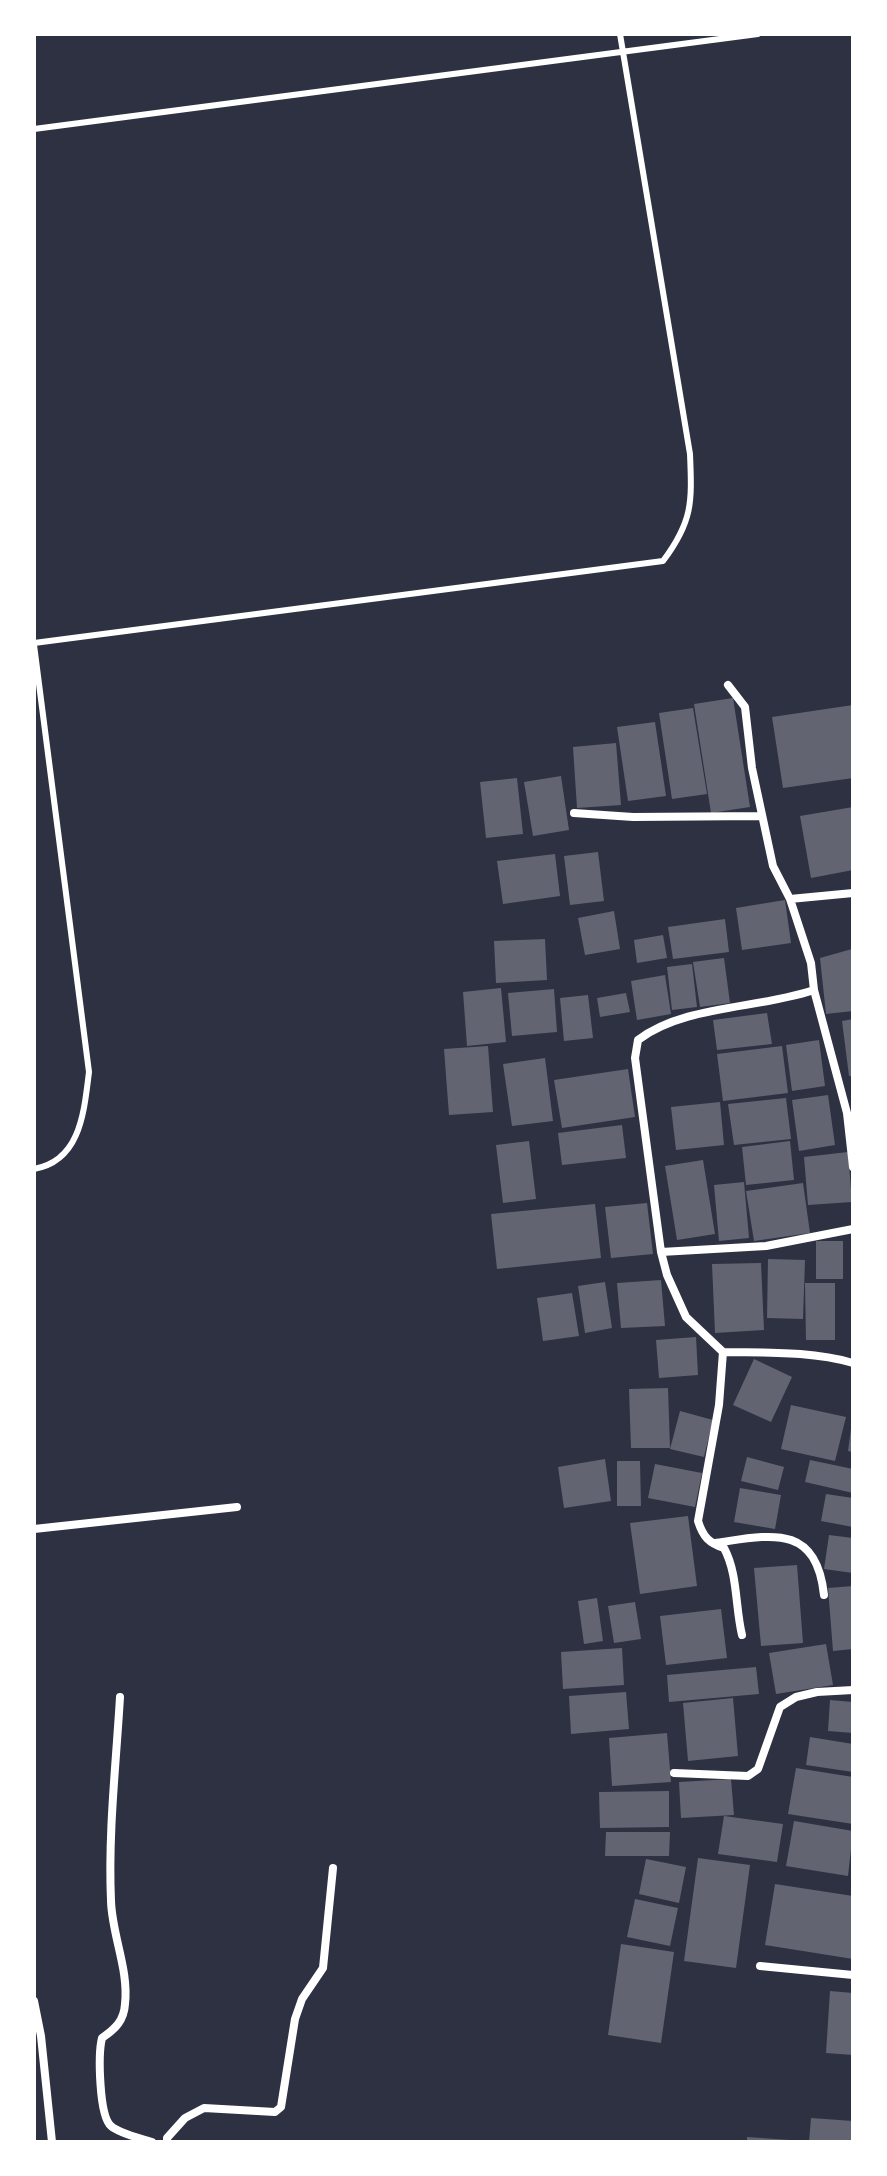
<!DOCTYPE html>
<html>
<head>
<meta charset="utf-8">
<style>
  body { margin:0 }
  #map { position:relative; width:887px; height:2176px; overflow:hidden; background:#2d3142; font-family:"Space Grotesk",sans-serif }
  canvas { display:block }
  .frame { position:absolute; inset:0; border:36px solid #fff; pointer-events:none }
</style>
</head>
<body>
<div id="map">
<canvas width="887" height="2176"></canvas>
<div class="frame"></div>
</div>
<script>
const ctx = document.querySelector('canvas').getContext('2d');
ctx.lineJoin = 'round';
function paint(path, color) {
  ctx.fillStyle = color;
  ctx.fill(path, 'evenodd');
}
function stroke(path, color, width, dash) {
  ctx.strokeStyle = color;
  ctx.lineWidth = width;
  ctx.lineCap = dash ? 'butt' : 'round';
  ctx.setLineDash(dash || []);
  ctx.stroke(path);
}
paint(new Path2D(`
  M733 698 750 807 711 813 694 704Z
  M853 705V778L783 788 772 717Z
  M693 708 707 794 672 799 659 713Z
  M655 722 666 796 628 801 617 727Z
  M616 743 621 805 577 808 573 747Z
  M561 776 569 830 533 836 524 782Z
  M517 778 523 834 486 838 480 782Z
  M853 807V870L811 878 800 816Z
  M598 852 604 901 570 905 564 856Z
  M555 854 560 896 503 904 497 861Z
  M785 900 791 943 742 950 736 908Z
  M614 911 620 949 585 955 578 918Z
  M725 919 729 952 673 959 668 927Z
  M663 935 667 958 637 963 634 940Z
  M545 939 547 980 496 983 494 941Z
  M852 949 853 1011 826 1014 820 958Z
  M724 958 730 1003 700 1007 693 962Z
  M692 964 697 1007 672 1010 667 967Z
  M665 975 671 1014 637 1020 631 981Z
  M501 988 506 1042 467 1046 463 992Z
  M554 989 557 1032 512 1036 508 993Z
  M626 993 630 1012 600 1017 597 998Z
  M588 995 593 1038 564 1041 560 998Z
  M767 1013 772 1044 717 1050 713 1020Z
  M853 1019V1076H849L842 1021Z
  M819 1040 825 1086 792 1091 786 1045Z
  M488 1046 493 1112 449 1115 444 1049Z
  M782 1046 788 1093 723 1101 717 1054Z
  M545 1058 553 1121 512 1126 503 1064Z
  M628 1069 635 1117 562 1128 554 1080Z
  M828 1095 835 1145 799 1151 792 1100Z
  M786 1098 791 1139 734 1145 728 1104Z
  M720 1102 724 1145 676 1150 671 1107Z
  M622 1125 626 1158 562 1165 558 1133Z
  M529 1141 536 1199 503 1203 496 1145Z
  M790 1141 794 1180 746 1185 742 1147Z
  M848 1152 852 1202 808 1205 804 1157Z
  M703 1160 715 1234 677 1240 665 1166Z
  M744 1182 749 1238 719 1241 714 1185Z
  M803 1183 810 1233 754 1241 746 1191Z
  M647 1203 653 1254 611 1258 605 1207Z
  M595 1204 601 1258 497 1269 491 1214Z
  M816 1241H843V1279H816Z
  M768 1259 805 1260 803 1319 767 1318Z
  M761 1263 764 1330 715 1333 712 1264Z
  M661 1280 665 1326 621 1328 617 1283Z
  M605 1282 612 1328 585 1333 578 1286Z
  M805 1283H835V1340H806Z
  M572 1293 579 1336 543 1341 537 1298Z
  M696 1337 698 1375 659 1378 656 1340Z
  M754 1359 792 1377 771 1422 733 1405Z
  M668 1388 670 1448H631L629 1389Z
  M791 1405 846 1417 835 1461 781 1449Z
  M680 1411 713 1420 704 1457 670 1449Z
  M851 1429 853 1430V1452L848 1451Z
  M747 1457 784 1467 778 1490 741 1481Z
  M605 1459 611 1501 564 1508 558 1467Z
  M810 1460 853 1469V1493L805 1482Z
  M617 1461H640L641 1506H617Z
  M655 1464 702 1473 695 1507 648 1498Z
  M740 1488 781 1495 775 1529 734 1522Z
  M826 1494 853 1498V1527L821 1521Z
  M688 1516 697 1586 640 1594 630 1523Z
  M829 1535 853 1538V1573L824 1569Z
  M797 1565 803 1643 761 1646 754 1568Z
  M853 1586V1649L833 1651 828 1588Z
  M597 1598 603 1641 584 1644 578 1601Z
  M635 1602 641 1639 614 1643 608 1606Z
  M721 1609 727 1658 666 1665 660 1616Z
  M826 1644 833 1685 776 1694 769 1653Z
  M622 1648 624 1685 563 1689 561 1652Z
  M756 1667 759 1694 669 1702 667 1675Z
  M626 1692 629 1729 571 1734 569 1696Z
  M733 1698 738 1756 688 1761 683 1703Z
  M830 1700 853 1702V1733L828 1731Z
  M667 1733 671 1782 612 1786 609 1738Z
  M810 1737 853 1744V1772L806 1765Z
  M796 1768 853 1777V1824L788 1814Z
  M731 1779 734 1815 681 1818 679 1782Z
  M669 1791V1827L600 1828 599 1792Z
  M724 1816 783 1824 777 1862 718 1854Z
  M794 1821 853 1831 848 1876 786 1866Z
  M606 1832H670L669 1856H605Z
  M698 1858 750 1865 736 1968 684 1961Z
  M646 1859 686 1867 679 1903 639 1894Z
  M775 1884 853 1896V1959L765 1945Z
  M635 1899 678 1908 670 1946 627 1937Z
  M621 1944 674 1952 661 2043 608 2035Z
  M830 1991 853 1993V2055L826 2053Z
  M811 2118 853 2121V2142H809Z
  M747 2137 790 2140 789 2142H747Z`), '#626471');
stroke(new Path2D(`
  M34 129 758 34
  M34 643 663 561C693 521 692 502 690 454L620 34
  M34 645 89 1072C84 1111 81 1161 34 1169`), '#fff', 6);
stroke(new Path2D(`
  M728 685 745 707 752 768 773 866 790 899 811 963 814 990 847 1113 853 1167
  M574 813 633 817 762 816
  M790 899 853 893
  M814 990C758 1009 684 1005 638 1040L635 1058 661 1252 667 1275 686 1317 723 1352C767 1353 811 1351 853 1363
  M661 1252 766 1246 853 1229
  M723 1352 719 1405 698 1521C703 1537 709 1543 724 1548 738 1574 735 1606 742 1635
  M34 1529 237 1507
  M715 1543C771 1535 816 1523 824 1595
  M120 1697C116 1765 108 1833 111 1901 112 1935 129 1970 125 2004 124 2021 115 2029 102 2038 98 2054 99 2116 111 2126 120 2134 140 2138 152 2142
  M674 1773 748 1776 758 1769 780 1707 796 1697 817 1692 853 1690
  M760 1966 853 1975
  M34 2001 41 2036 52 2142
  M167 2142V2138L185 2118 204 2108 275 2112 281 2107 295 2019 302 1999 323 1968 333 1868`), '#fff', 8);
</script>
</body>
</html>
